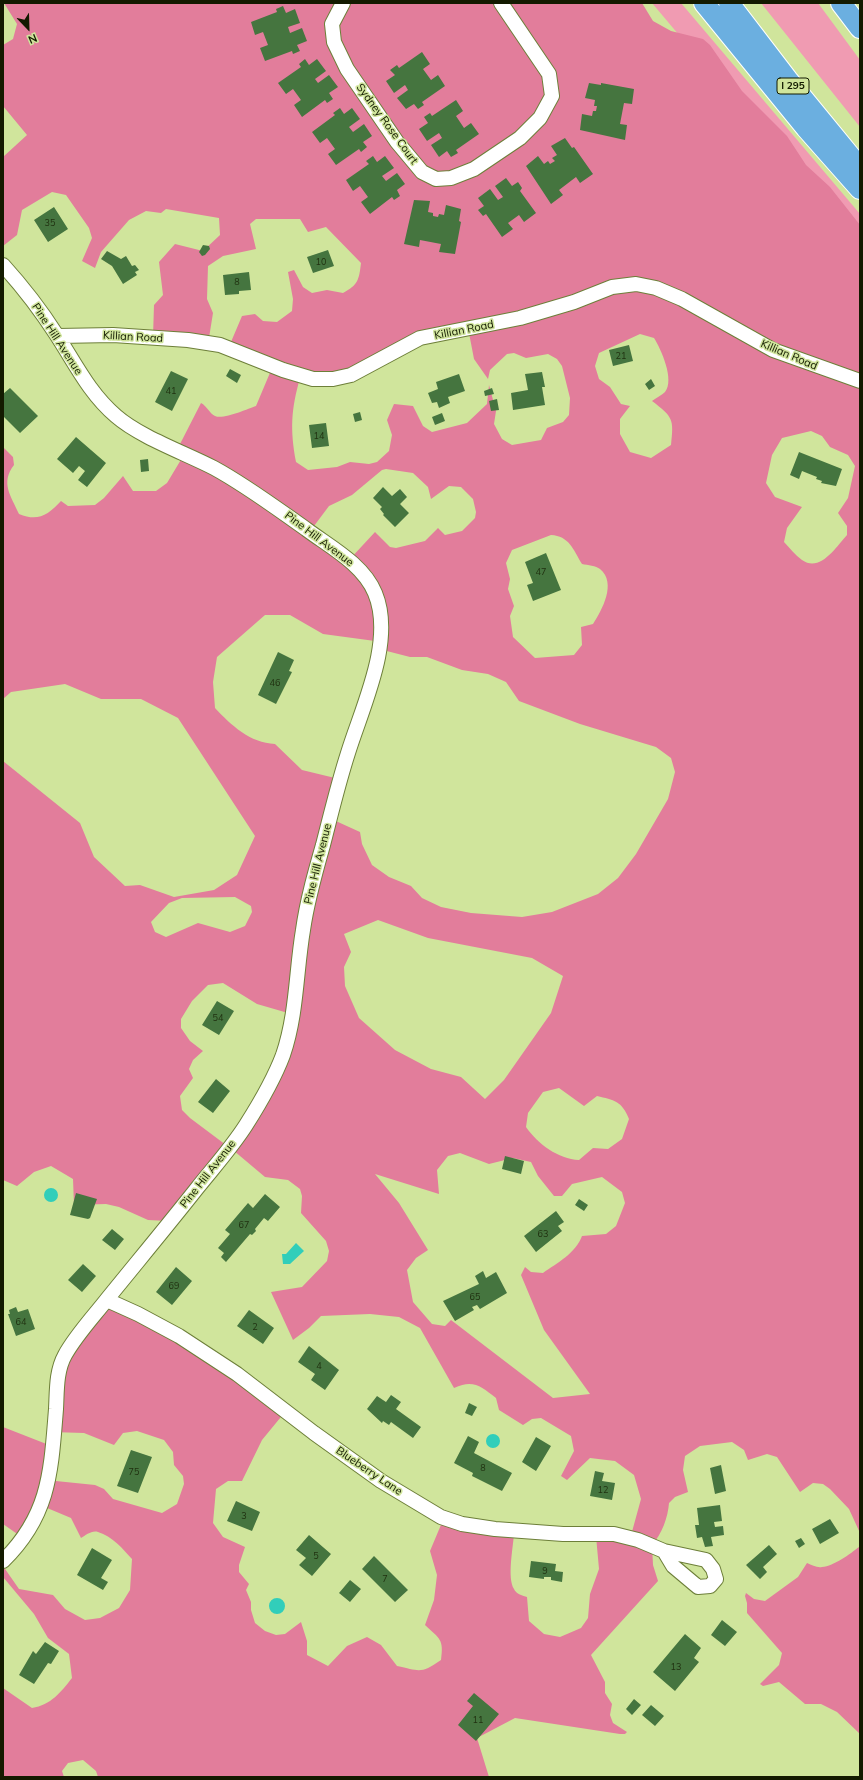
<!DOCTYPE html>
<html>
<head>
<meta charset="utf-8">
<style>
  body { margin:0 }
  #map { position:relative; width:863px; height:1780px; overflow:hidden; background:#d0e59c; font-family:Mulish,sans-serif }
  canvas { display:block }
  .frame { position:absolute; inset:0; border:4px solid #131a00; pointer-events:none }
  .north { position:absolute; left:8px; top:8px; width:40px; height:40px; -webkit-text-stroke:3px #d0e59c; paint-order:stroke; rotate:157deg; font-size:11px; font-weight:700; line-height:16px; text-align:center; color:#131a00 }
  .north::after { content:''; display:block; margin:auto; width:14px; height:18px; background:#131a00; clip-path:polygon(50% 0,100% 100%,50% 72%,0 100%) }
</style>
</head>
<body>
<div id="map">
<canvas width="863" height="1780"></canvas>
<div class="frame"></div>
<div class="north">N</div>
</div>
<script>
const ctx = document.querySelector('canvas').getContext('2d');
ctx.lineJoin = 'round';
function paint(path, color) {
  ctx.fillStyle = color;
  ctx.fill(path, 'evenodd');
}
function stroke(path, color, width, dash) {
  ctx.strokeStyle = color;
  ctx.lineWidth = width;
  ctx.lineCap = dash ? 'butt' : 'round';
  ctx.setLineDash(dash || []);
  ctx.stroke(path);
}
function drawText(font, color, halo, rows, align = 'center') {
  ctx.font = font + ' Mulish,sans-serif';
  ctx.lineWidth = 3;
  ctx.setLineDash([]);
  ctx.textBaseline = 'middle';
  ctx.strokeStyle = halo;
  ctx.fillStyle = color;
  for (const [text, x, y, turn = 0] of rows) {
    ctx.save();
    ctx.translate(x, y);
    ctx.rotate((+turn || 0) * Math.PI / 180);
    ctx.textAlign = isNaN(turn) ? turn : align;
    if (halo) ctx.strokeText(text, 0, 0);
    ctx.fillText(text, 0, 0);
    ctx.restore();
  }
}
paint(new Path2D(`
  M652 3H681L860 214V250Z
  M761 3H818L860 60V127Z`), '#f09bb2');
paint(new Path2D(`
  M4 3H642L653 21 671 31 703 39 710 45 742 91 787 136 806 165 830 187 860 225V1533L849 1509 830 1489 823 1484 813 1483 800 1492 777 1457 767 1454 748 1460 744 1450 732 1442 700 1446 685 1456 683 1470 688 1492 675 1497 669 1503C668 1517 662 1534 652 1545L653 1565 658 1581 591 1655 605 1682V1693L612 1704 610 1715 613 1723 627 1732 625 1734H620L515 1718 477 1738 489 1777H98L96 1771 83 1760 68 1763 62 1771 64 1777H3V1688L32 1708C51 1705 61 1692 72 1678L69 1654 48 1638 34 1614 3 1577V1566L19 1589 53 1595 65 1609 85 1620 100 1618 119 1608 130 1590 132 1559C123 1549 112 1536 98 1532 92 1530 86 1535 81 1538L71 1518 40 1505 23 1538 3 1524V1427L49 1445 46 1480 95 1485 104 1489 113 1499 162 1513 177 1504 184 1484 183 1476 174 1465 173 1452 164 1440 137 1431 123 1433 114 1445 84 1433 51 1432 57 1374 102 1301 154 1324 285 1412 262 1440 242 1481H228L216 1489 213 1523 223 1537 245 1547 239 1565V1572L249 1584 246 1590 251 1602V1610L255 1623 265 1631 276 1635 285 1634 301 1622 307 1641V1655L328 1666 347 1646 367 1637 381 1645 397 1666C420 1671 421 1674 441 1660 444 1639 440 1639 425 1625L434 1600 437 1575 430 1551 443 1520 514 1534C513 1548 507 1578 514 1589 516 1594 523 1596 527 1597L529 1621 544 1634 560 1637 581 1628 588 1618 590 1594 599 1569 596 1536 630 1539 641 1499 634 1475 615 1461 590 1458 567 1480 561 1476 574 1451 571 1436 541 1418 532 1419 523 1425 499 1410 496 1398C481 1387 474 1379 454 1388L420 1328 399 1317 370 1314 321 1316 309 1328 293 1340 271 1292 302 1287 327 1261 329 1251 326 1241 301 1213 302 1196 300 1189 288 1180 265 1177 227 1145 263 1091 280 1051 288 1013 257 1004 223 983 208 985 192 1001 181 1019V1028L190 1041 203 1051 193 1060 189 1069 193 1078 180 1096 182 1110 190 1118 226 1145 168 1221 148 1220 119 1207 106 1204 74 1205 73 1179 51 1166 34 1172 17 1186 3 1180V761L80 823 94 857 125 886 140 885 174 897 214 890 237 875 255 836 178 718 141 699H101L65 684 11 692 3 699V447L13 457 14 465C0 483 11 496 19 514 38 522 48 515 61 501L68 506 95 505 104 498 123 476 133 491H156L167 483 185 453 179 446 201 403C207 406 209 413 215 416 223 420 247 409 256 406L272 368 228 349 242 316 255 314 263 321 277 322 292 311 293 299 288 272 294 270 303 287 312 293 327 290 343 293C358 285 359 280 361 263L326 227 308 232 300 219H256L250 224 256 249 223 256 208 266 207 299 213 313 208 344 153 337 154 305 163 295 159 262 175 244 203 251 220 235 219 218 166 209 161 213 146 211 129 220 101 252 95 268 82 261 92 238 89 228 66 195 52 192 22 210 17 235 3 246V157L27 135 3 106V45L13 39 17 24ZM469 333 474 359 488 379 490 370 507 354 514 353 526 358 548 354 557 359 562 366 570 398 569 415 563 422 547 428 541 440 512 445 502 439 494 424 496 411 489 385 487 404 467 423 432 432 423 426 413 406 394 404 387 420 392 435 389 451 377 462 369 464 350 462 337 467 308 470 296 462C290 429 291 410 300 378L373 366 425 339ZM640 334 654 338C661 349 675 380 665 392 662 395 656 398 652 401 673 417 674 419 671 445L651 458 630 452 620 434V419L630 406 621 404 610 387 599 379 595 366 599 353ZM811 431 822 436 830 447 848 455 855 466 848 498 838 513 847 526V535C836 547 820 573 802 560 795 555 790 548 784 542L787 528 802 507 775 497 766 483 772 455 782 438ZM386 469 413 473 428 487 431 499 449 486 461 487 473 499 476 512 475 518 462 531 445 535 438 528 425 541 396 548 390 547 375 532 350 559 311 530 329 506 352 495 382 470ZM551 535C569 536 573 549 582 564 588 565 596 566 600 569 617 583 602 610 593 624L581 627 582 645 574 655 535 658 513 637 510 616 514 606 508 589 510 579 506 563 512 550ZM265 615H290L323 634 375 641 379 649 410 657H427L462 670 488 674 506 682 519 701 580 724 656 747 671 758 675 772 668 799 636 854 618 878 598 894 552 912 522 917 471 913 441 907 422 898 411 886 389 877 372 865 362 844 360 832 327 817 335 778 302 770 275 744C250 743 231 725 215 708L213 682 217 657ZM235 897 251 906 252 912 245 926 230 932 198 923 166 937 155 932 151 922 169 903 182 898ZM378 920 428 938 532 958 563 976 551 1013 504 1080 485 1099 461 1077 431 1069 395 1050 359 1018 345 986 344 967 351 952 344 934ZM559 1088 584 1106 597 1096C614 1100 622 1101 629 1119L622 1139 608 1149 593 1148 579 1160C558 1159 538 1144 526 1127L528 1113 543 1092ZM460 1153 489 1164 513 1158 531 1162 538 1176 554 1196H562L572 1184 602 1177 622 1192 625 1203 616 1226 606 1234 582 1236C576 1253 557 1263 543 1273L531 1272 525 1267 521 1275 544 1330 590 1394 553 1398 451 1320 445 1326 432 1324 413 1302 407 1270 416 1258 428 1250 399 1203 375 1174 439 1194 437 1170 448 1156Z
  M860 1541V1734L837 1712 821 1704H805L779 1682 763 1686 760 1684 779 1665 782 1653 747 1613V1603L745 1596 746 1593 754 1599 765 1601 798 1577 807 1563C812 1565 817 1568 822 1567 834 1566 850 1554 859 1547Z`), '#e27d9b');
paint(new Path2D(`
  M44 1195a7 7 0 1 1 14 0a7 7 0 1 1-14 0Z
  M296 1243 304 1251 290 1264H283L282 1254H286Z
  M486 1441a7 7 0 1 1 14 0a7 7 0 1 1-14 0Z
  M269 1606a8 8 0 1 1 16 0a8 8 0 1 1-16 0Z`), '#31ceba');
paint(new Path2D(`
  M283 6 286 13 295 9 300 23 288 27 290 33 302 28 307 41 297 45 300 51 293 54 292 51 265 61 260 48 268 45 263 32 255 35 251 22 277 12 276 9Z
  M422 52 430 64 423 69 431 80 438 75 445 86 422 102 424 105 418 109 414 104 406 109 397 98 408 90 405 85 394 93 386 81 395 75 390 70 397 65 399 68Z
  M305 59 309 65 317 59 326 71 315 79 318 83 329 75 338 87 329 93 333 99 327 103 325 100 302 117 294 105 301 100 293 89 286 94 278 83 301 67 299 64Z
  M589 83 601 85V83L634 89 632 104 624 103 620 124 627 125 625 140 580 130 582 114 592 116 593 111H596L597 106H594L595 100 585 98Z
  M456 100 463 111 456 116 464 128 471 123 479 134 456 150 458 153 451 157 447 151 439 157 431 145 442 138 439 133 427 141 419 129 428 123 424 117 430 113 432 116Z
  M340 108 344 114 352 108 360 119 349 127 353 132 364 124 372 136 363 142 367 147 361 152 359 149 336 165 328 154 335 149 327 138 320 143 312 132 335 115 333 113Z
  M565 138 572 148 574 147 593 174 580 183 576 177 559 190 563 195 551 204 526 166 538 156 544 164 548 161 550 164 555 161 552 158 557 155 551 146Z
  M373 156 377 162 385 156 394 168 382 176 386 181 397 173 405 184 397 190 400 196 394 200 392 197 370 214 361 202 368 197 360 186 353 191 346 180 369 164 366 161Z
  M506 178 512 186 518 182 522 188 520 191 536 213 524 222 519 215 508 223 513 229 502 237 486 214 483 216 478 210 484 206 478 198 490 189 498 200 503 197 495 186Z
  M414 200 430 201 428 212 433 213V216L438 217 439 214 444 215 446 205 461 209 459 221 461 222 455 254 439 252 441 244 420 240 419 247 404 244Z
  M54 207 68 229 48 242 34 220Z
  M203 245 209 246 210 249 205 255 202 256 199 252Z
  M328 250 334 266 313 273 307 257Z
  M107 251 121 259 126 256 132 266 135 265 139 270 135 272 137 275 123 284 112 266 101 259Z
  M249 272 251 290 239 291V294L225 295 223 275Z
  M629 345 633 361 613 366 609 350Z
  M230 369 241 375 237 383 226 376Z
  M171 371 188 379 172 411 155 402Z
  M542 372 545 387H542L545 405 513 410 511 393 528 390 525 374Z
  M459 374 465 391 448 397 450 403 439 408 437 402 432 403 428 393 438 389 436 382Z
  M651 379 655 386 649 390 645 384Z
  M10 388 38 416 20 433 3 416V394Z
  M492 388 494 394 485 396 484 391Z
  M497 399 499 410 491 411 489 401Z
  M360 412 362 420 355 422 353 414Z
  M442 413 445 421 435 425 432 417Z
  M326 423 329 446 312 448 309 425Z
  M76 437 106 463 87 487 78 480 85 471 79 466 73 473 57 459Z
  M799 452 842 469 836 486 821 483 822 481 816 479 817 477 802 471 799 479 790 475Z
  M148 459 149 471 141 472 140 460Z
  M383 487 392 496 400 489 407 497 400 504 409 513 395 527 383 515 384 514 380 509 382 507 373 498Z
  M546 553 561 590 533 601 527 585 533 583 525 562Z
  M278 652 294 660 289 671 292 672 276 704 258 695Z
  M217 1001 234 1011 219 1035 202 1025Z
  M216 1079 230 1091 213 1113 198 1102Z
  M505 1156 524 1161 521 1174 502 1169Z
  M76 1193 97 1199 90 1218 88 1219 70 1215Z
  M265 1194 280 1207 268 1221 264 1218 255 1229 256 1231 252 1235 250 1234 226 1262 221 1257 224 1253 218 1248 230 1234 225 1230 248 1203 253 1208Z
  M579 1199 588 1205 584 1211 575 1205Z
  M556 1211 564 1222 558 1226 562 1231 536 1252 524 1236Z
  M112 1229 124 1239 115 1250 102 1240Z
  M83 1264 96 1276 82 1292 68 1280Z
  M176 1267 192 1281 172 1305 156 1292Z
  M483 1271 486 1278 496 1272 507 1293 480 1309 477 1305 472 1307 474 1310 455 1321 443 1301 479 1284 475 1276Z
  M16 1307 18 1312 28 1309 35 1329 16 1336 8 1314H10L9 1310Z
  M249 1310 274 1328 263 1344 237 1326Z
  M309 1346 339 1370 325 1390 311 1380 315 1374 298 1362Z
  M391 1395 401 1402 396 1409 421 1427 413 1438 391 1422 389 1425 383 1421 382 1423 367 1409 377 1396 386 1402Z
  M469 1403 477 1407 472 1416 465 1413Z
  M468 1436 479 1442 474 1453 512 1473 502 1491 472 1476 473 1473 454 1463Z
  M536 1437 551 1446 536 1471 522 1462Z
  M131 1450 152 1457 138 1493 117 1486Z
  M721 1465 726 1491 715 1494 710 1468Z
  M595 1471 604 1473 602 1481 615 1483 612 1500 590 1496Z
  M236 1501 260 1512 252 1531 227 1521Z
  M720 1505 722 1521 714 1522 715 1527 723 1526 724 1535 711 1537 713 1546 705 1547 702 1537 697 1538 695 1525H699L697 1508Z
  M830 1519 839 1533 820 1544 812 1529Z
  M309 1535 331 1554 312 1576 299 1565 306 1558 296 1550Z
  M801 1538 805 1544 799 1548 795 1541Z
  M769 1545 777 1554 763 1567 767 1572 760 1579 746 1565Z
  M92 1548 112 1560 101 1578 108 1582 103 1590 77 1575Z
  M374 1556 408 1590 395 1602 362 1569Z
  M531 1561 556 1564 555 1571 563 1572 562 1582 551 1580V1577H544V1579L529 1577Z
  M350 1580 361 1589 350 1602 339 1593Z
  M722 1620 737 1632 725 1646 711 1635Z
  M685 1634 701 1648 694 1658 699 1662 675 1691 653 1672Z
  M45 1642 59 1651 51 1664 48 1663 34 1684 19 1675 33 1651 36 1654Z
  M474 1693 499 1714 476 1741 458 1725 473 1706 467 1701Z
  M634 1699 641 1705 632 1715 626 1709Z
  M651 1705 664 1716 655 1726 642 1715Z`), '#45753f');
const minor = new Path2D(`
  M343 3 332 24 334 42 347 69 397 142 422 172 436 179 451 178 474 169 520 138 540 118 552 96 549 74 501 3
  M3 265C22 286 40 309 56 334 75 363 89 393 116 416 140 437 185 453 214 468 247 486 276 508 306 529 330 547 363 564 375 593 395 641 362 707 348 753 338 784 331 814 323 845 315 873 307 901 303 930 296 971 297 1014 283 1055 274 1079 260 1103 246 1125 232 1147 214 1167 198 1187 168 1225 138 1261 108 1298 94 1316 76 1335 65 1355 56 1371 57 1391 56 1409 51 1471 50 1515 3 1561
  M58 336 113 335 188 340 220 345 283 370 313 379H333L351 375 420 338 520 318 574 302 612 287 636 284 656 288 682 299 773 350 860 381
  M107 1300 138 1314 179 1336 237 1374 314 1433 381 1481 441 1517 462 1524 495 1529 563 1534H614L638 1540 664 1551 706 1560 713 1569 716 1579 710 1586 698 1587 673 1566 664 1551`);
const highway = new Path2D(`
  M704 3 806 128 860 189
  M729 3 788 80 860 168
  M841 3 860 28`);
stroke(minor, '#6d7f39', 16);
stroke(highway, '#fff', 22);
stroke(minor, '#fff', 14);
stroke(highway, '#6bafe0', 20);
drawText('9px', '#203110', null, [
  ["35",50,223],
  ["10",321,262],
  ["8",237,282],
  ["21",621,356],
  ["41",171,391],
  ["14",319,436],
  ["47",541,572],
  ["46",275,683],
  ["54",218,1018],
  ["67",244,1225],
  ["63",543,1234],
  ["69",174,1286],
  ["65",475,1297],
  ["64",21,1322],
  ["2",255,1327],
  ["4",319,1366],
  ["8",483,1468],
  ["75",134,1472],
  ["12",603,1490],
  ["3",244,1516],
  ["5",316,1556],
  ["9",545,1571],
  ["7",385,1579],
  ["13",676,1667],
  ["11",478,1720]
]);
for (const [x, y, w] of [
  [793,86,32]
]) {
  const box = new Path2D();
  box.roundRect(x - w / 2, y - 8, w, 16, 3);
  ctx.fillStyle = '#d0e59c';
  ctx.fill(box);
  stroke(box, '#131a00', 1);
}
drawText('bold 10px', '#131a00', null, [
  ["I 295",793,86]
]);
drawText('11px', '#131a00', '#d0e59c', [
  ["Sydney Rose Court",387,124,54],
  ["Killian Road",464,330,-11],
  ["Killian Road",133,337,3],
  ["Pine Hill Avenue",57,339,57],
  ["Killian Road",789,355,23],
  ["Pine Hill Avenue",319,539,37],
  ["Pine Hill Avenue",318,864,-76],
  ["Pine Hill Avenue",208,1174,-52],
  ["Blueberry Lane",369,1471,34]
]);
</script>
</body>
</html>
